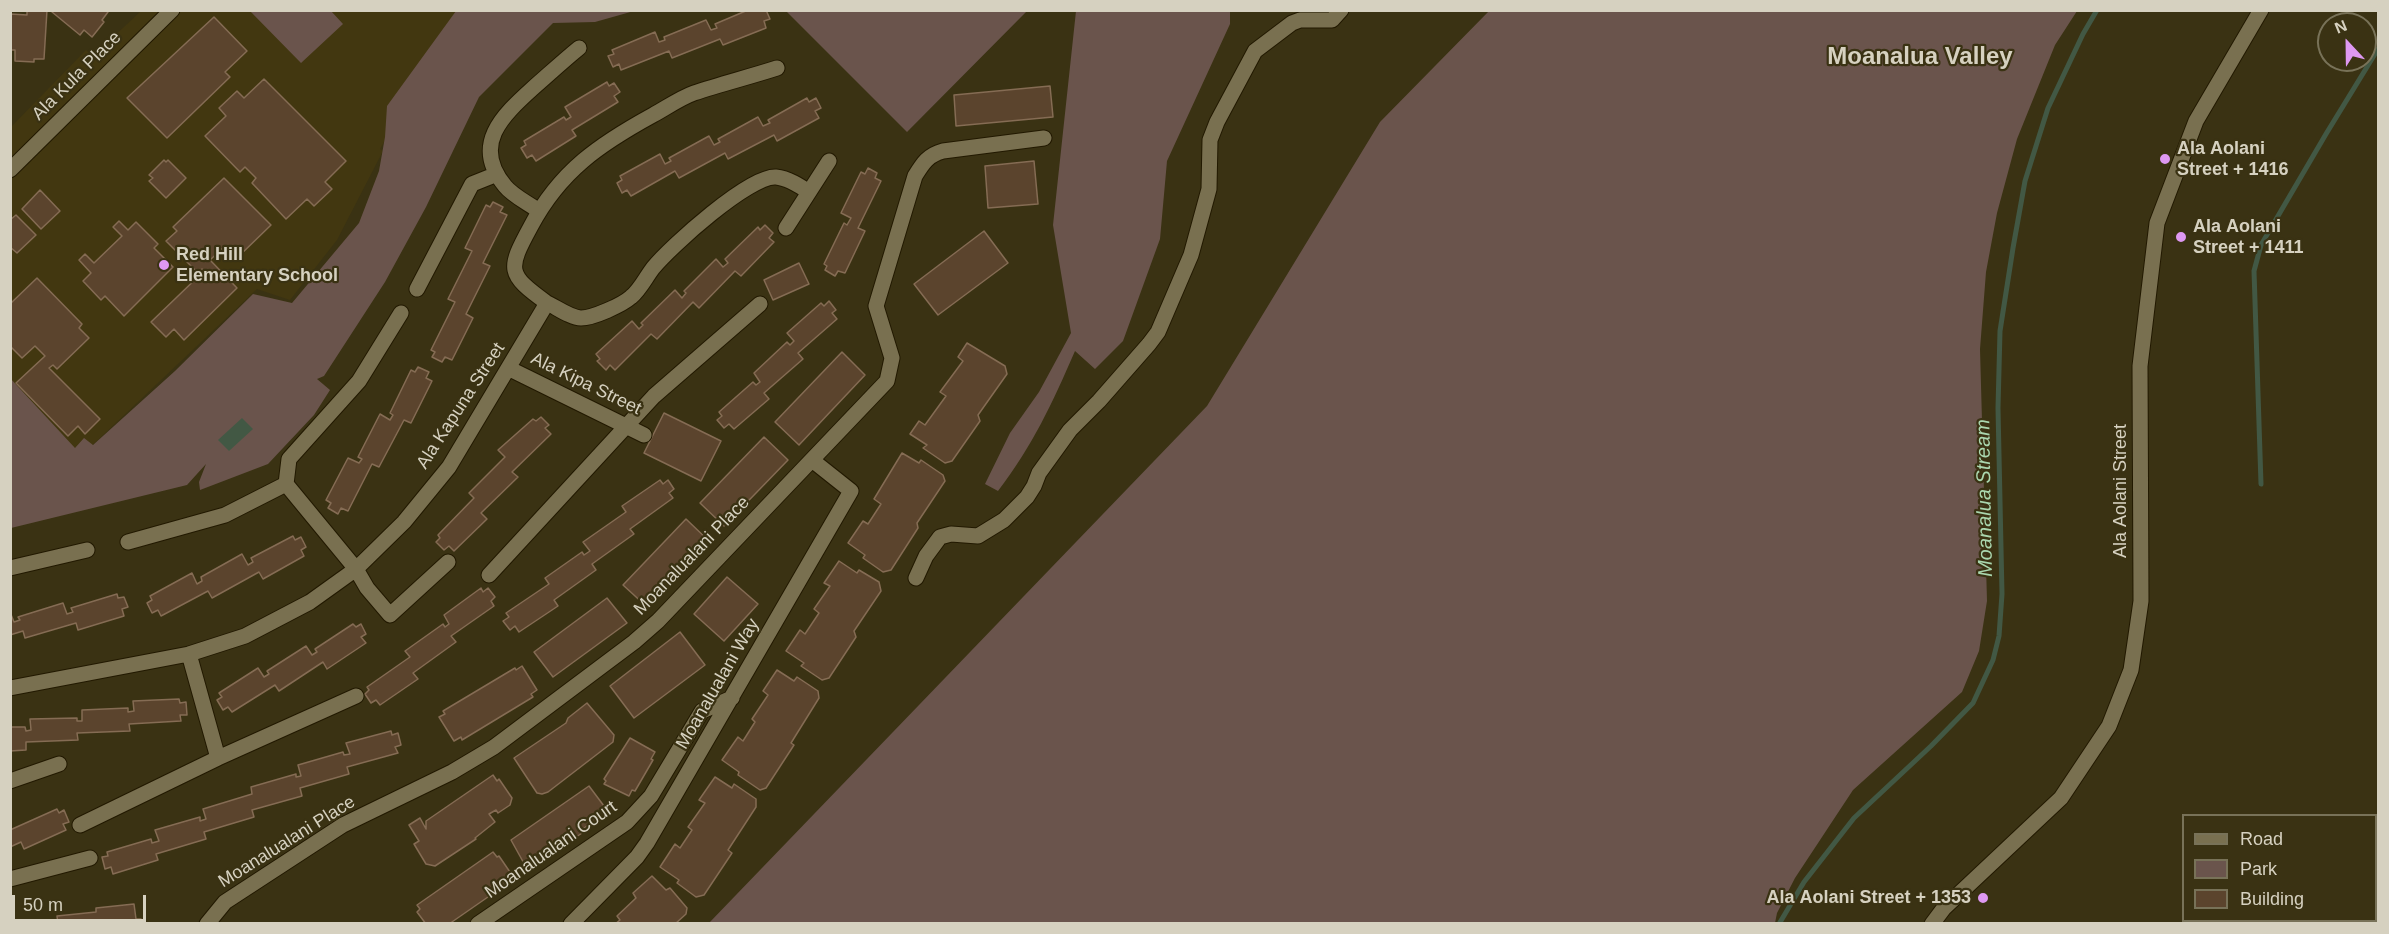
<!DOCTYPE html>
<html>
<head>
<meta charset="utf-8">
<style>
  body { margin:0 }
  #map { position:relative; width:2389px; height:934px; overflow:hidden; background:#3a3213; font-family:Helvetica,sans-serif }
  canvas { display:block }
  .frame { position:absolute; inset:0; border:12px solid #d6d1c0; pointer-events:none }
  .legend { position:absolute; left:2182px; top:814px; width:195px; height:108px; box-sizing:border-box; background:#3a3213; border:2px solid #787258; margin:0; padding:8px 10px; list-style:none; font-size:18px; color:#d6d1c0 }
  .legend li { display:flex; align-items:center; gap:12px; height:30px }
  .legend b { width:30px; border:2px solid #787258 }
  .north { position:absolute; left:2317px; top:12px; width:60px; height:60px; box-sizing:border-box; background:#3a3213; border:2px solid #787258; border-radius:50%; rotate:338deg; font-size:16px; font-weight:700; line-height:24px; text-align:center; color:#d6d1c0 }
  .north::after { content:''; display:block; margin:auto; width:21px; height:27px; background:#de98f2; clip-path:polygon(50% 0,100% 100%,50% 72%,0 100%) }
  .scale { position:absolute; left:12px; top:895px; width:134px; height:27px; box-sizing:border-box; border:3px solid #d6d1c0; border-top:0; padding-left:8px; font-size:18px; line-height:21px; white-space:nowrap; color:#d6d1c0; -webkit-text-stroke:4px #3a3213; paint-order:stroke }
</style>
</head>
<body>
<div id="map">
<canvas width="2389" height="934"></canvas>
<div class="frame"></div>
<ul class="legend">
<li><b style="height:8px;background:#797050"></b>Road</li>
<li><b style="height:16px;background:#6a544c"></b>Park</li>
<li><b style="height:16px;background:#5b442d"></b>Building</li>
</ul>
<div class="north">N</div>
<div class="scale">50 m</div>
</div>
<script>
const ctx = document.querySelector('canvas').getContext('2d');
ctx.lineJoin = 'round';
function paint(path, color) {
  ctx.fillStyle = color;
  ctx.fill(path, 'evenodd');
}
function stroke(path, color, width, dash) {
  ctx.strokeStyle = color;
  ctx.lineWidth = width;
  ctx.lineCap = dash ? 'butt' : 'round';
  ctx.setLineDash(dash || []);
  ctx.stroke(path);
}
function drawText(font, color, halo, rows, align = 'center') {
  ctx.font = font + ' Helvetica,sans-serif';
  ctx.lineWidth = 4.5;
  ctx.setLineDash([]);
  ctx.textBaseline = 'middle';
  ctx.strokeStyle = halo;
  ctx.fillStyle = color;
  for (const [text, x, y, turn = 0] of rows) {
    ctx.save();
    ctx.translate(x, y);
    ctx.rotate((+turn || 0) * Math.PI / 180);
    ctx.textAlign = isNaN(turn) ? turn : align;
    if (halo) ctx.strokeText(text, 0, 0);
    ctx.fillText(text, 0, 0);
    ctx.restore();
  }
}
paint(new Path2D(`
  M141 11H461L380 149 383 151 337 240 290 300 257 289 81 456 11 474V127L86 50 93 56Z`), '#423710');
paint(new Path2D(`
  M250 11H331L343 24 301 63Z
  M456 11H634L595 22 553 23 479 97 426 207 385 282 324 376 317 379 330 390 314 415 268 464 200 490 199 482 206 464 187 485 11 528 10 378 75 448 84 438 93 445 175 371 253 294 292 303 359 223 379 171 385 137 387 106Z
  M786 11H1027L907 132Z
  M1076 11H1230V24L1167 161 1160 239 1123 341 1095 369 1075 351C1052 404 1033 445 998 491L985 484 1010 433 1039 392 1071 333 1053 225Z
  M1489 11H2077L2055 45 2017 139 1997 213 1986 272 1980 349 1987 601 1979 651 1962 692 1853 790 1795 878 1777 913 1775 923H709L1207 406 1380 122Z`), '#6a544c');
paint(new Path2D(`
  M242 418 253 429 229 451 218 440Z`), '#425844');
stroke(new Path2D(`
  M2261 484 2254 271 2261 245 2326 134 2378 49
  M1779 924 1804 882 1854 818 1931 746 1973 703 1993 660 1999 636 2002 594 1998 408 2000 331 2013 248 2025 181 2048 108 2083 34 2097 10`), '#425844', 5);
const building = new Path2D(`
  M27 10H47L44 59H34V62L15 61V50H10L11 14 27 15Z
  M53 10H106L108 12 102 20 104 22 92 37 84 30 80 35 52 12Z
  M748 10H766L770 19 764 21 766 28 723 45 720 39 672 58 669 51 621 70 619 64 613 67 608 56 614 54 612 50 655 32 659 42 665 40 664 37 706 20 711 30 717 28 715 24Z
  M214 17 247 51 225 72 230 77 167 138 127 98Z
  M264 79 346 161 325 182 332 189 314 206 307 199 286 219 252 183 256 178 245 167 240 172 205 136 226 116 219 108 237 91 244 98Z
  M607 82 609 86 614 83 620 92 614 96 618 102 572 130 576 136 536 161 532 155 527 158 521 148 526 145 524 141 564 117 566 120 571 117 565 107Z
  M1050 86 1053 117 956 126 954 95Z
  M807 98 809 102 816 98 821 108 815 111 819 118 777 141 774 135 728 159 725 153 679 178 675 171 631 196 627 190 622 193 617 183 622 180 620 176 660 154 665 164 671 161 669 158 709 136 714 145 720 142 718 139 758 117 763 126 770 123 768 120Z
  M164 160 166 162 168 160 186 178 166 198 149 181 153 178 149 175Z
  M1034 161 1038 204 988 208 985 166Z
  M868 168 877 173 875 178 881 181 858 228 865 231 845 273 838 271 835 276 825 270 827 266 824 264 844 223 847 225 851 218 841 213 861 172 865 174Z
  M224 178 271 225 237 258 225 246 210 260 237 288 184 340 174 329 166 337 151 322 204 271 202 269 198 273 166 241 177 231 173 227Z
  M40 190 60 211 41 229 22 209Z
  M493 202 503 207 500 212 507 215 483 263 490 266 466 314 473 318 452 360 445 357 442 362 432 357 435 352 431 350 455 302 448 299 472 251 465 248 486 205 490 207Z
  M16 215 36 235 17 253 10 247V220Z
  M119 221 128 230 136 222 158 244 154 248 173 267 124 316 105 296 101 300 83 281 91 273 79 260 85 254 94 263 122 236 113 227Z
  M765 225 773 233 769 238 774 242 741 276 735 271 699 308 693 302 657 339 651 334 615 370 610 365 606 370 597 361 600 359 596 354 632 321 639 329 643 325 641 323 675 290 682 298 686 293 684 291 716 259 723 267 728 263 725 259 758 227 760 230Z
  M984 231 1008 263 938 315 914 284Z
  M799 263 809 284 773 300 764 280Z
  M37 278 82 324 79 328 89 338 57 369 53 365 49 368 100 419 85 434 78 426 68 436 16 383 45 356 35 346 22 358 10 346V304Z
  M829 301 836 310 832 313 837 319 798 353 803 359 764 393 769 399 734 429 729 424 724 428 717 420 722 416 719 412 753 382 756 385 760 382 754 373 787 342 790 345 794 341 787 333 821 303 824 306Z
  M967 343 1005 366 1007 374 978 415 980 421 952 461 945 463 923 448 927 445 910 434 919 421 925 425 946 396 940 392 963 361 958 357Z
  M842 352 865 375 799 445 775 422Z
  M418 367 429 372 426 378 432 381 411 423 404 420 379 467 372 464 348 511 341 508 338 514 328 508 331 503 326 500 348 458 359 463 362 459 358 457 380 414 390 420 393 415 390 413 411 370 415 372Z
  M664 413 721 441 701 481 644 453Z
  M541 417 549 425 545 428 551 434 512 472 518 477 481 513 487 519 454 551 449 546 444 550 436 542 440 538 438 535 474 498 469 493 505 457 498 450 533 419 536 421Z
  M764 437 788 460 724 526 700 503Z
  M902 453 919 463 921 460 943 475 945 481 917 523 918 528 891 570 883 572 863 558 865 555 848 543 863 521 868 524 881 504 874 499Z
  M660 480 663 484 668 480 674 489 669 493 673 498 630 529 634 534 592 564 596 570 554 600 558 606 519 632 515 626 510 630 503 621 509 617 506 613 549 584 545 578 582 552 584 555 590 551 583 542 626 512 622 506Z
  M686 519 710 542 647 607 623 585Z
  M293 536 295 540 301 537 306 547 301 550 304 556 263 579 259 572 212 598 208 591 161 616 158 610 152 613 147 603 152 600 150 596 192 573 197 584 202 581 201 577 242 554 248 565 253 562 251 558Z
  M839 561 857 573 859 570 879 582 881 591 854 631 856 637 829 678 822 680 801 666 804 663 786 651 800 630 805 634 819 613 814 609 830 586 824 583Z
  M727 577 758 604 724 641 694 614Z
  M481 588 483 592 488 588 495 597 491 601 494 606 451 636 456 642 413 673 418 679 380 705 376 700 371 703 365 694 369 690 367 687 410 657 405 651 443 624 445 627 449 624 444 615Z
  M117 594 118 598 124 597 128 607 122 609 124 616 78 630 76 623 25 638 23 631 10 635V612L14 622 20 620 18 617 63 603 67 614 73 612 71 608Z
  M607 598 627 623 553 677 534 652Z
  M353 624 356 627 361 624 366 634 361 637 366 643 327 669 323 662 279 691 275 685 232 712 228 707 223 710 217 700 222 697 219 693 258 668 264 677 269 674 267 671 306 646 312 655 317 652 315 649Z
  M680 632 705 665 634 718 610 686Z
  M522 666 537 690 531 694 533 697 462 740 461 737 454 741 439 717 445 714 443 711 515 668 516 670Z
  M777 670 794 681 797 677 818 691 819 698 791 743 794 745 766 788 760 790 738 775 739 772 722 760 738 737 743 741 755 722 752 719 768 695 763 691Z
  M179 699 180 703 186 702 187 715H180L181 721 129 724 130 731 77 733 78 740 26 742V750L10 751V727H25L26 731 31 730 30 719 77 718V721H82V710L128 708V712L134 711 133 701Z
  M587 703 614 735 613 742 548 792 542 794 537 793 514 758 566 723 568 718Z
  M391 731 392 735 398 733 401 745 395 747 398 753 347 767 349 774 300 788 302 796 252 810 254 817 204 832 206 839 156 854 158 860 113 874 111 867 105 869 102 857 108 856 107 852 151 839 152 843 159 841 155 830 200 817V821L206 819 203 809 252 794 251 787 296 774V777L301 776 298 765 343 752 344 755 350 754 346 743Z
  M630 738 655 752 651 759 653 760 635 791 632 790 629 796 604 784 606 781 604 779Z
  M493 775 497 781 499 779 512 798 510 805 498 813 496 810 489 814 495 822 475 838 476 839 435 866 426 864 414 844 419 841 409 825 420 818 426 829V821Z
  M715 777 732 788 734 784 756 799V807L728 850 732 853 704 895 696 897 677 883 679 880 660 867 675 844 680 848 692 830 688 827 705 803 699 800Z
  M589 786 607 810 606 817 594 825 592 822 583 829 585 831 554 852 551 850 541 856V860L532 867H526L511 840Z
  M57 809 59 813 64 810 69 822 63 824 66 830 24 849 21 842 10 847V830Z
  M493 852 497 857 499 856 512 875 511 881 449 924H426L417 912 420 909 417 905Z
  M652 876 666 890 670 888 687 908 686 914 675 924H615L620 920 617 916 636 898 633 893Z
  M134 904 136 919H141V924H58L57 916 96 912V908Z`);
paint(building, '#5b442d');
stroke(building, '#856c54', 1.5);
const minor = new Path2D(`
  M10 170 172 10
  M539 211C528 203 513 196 505 186 471 145 502 116 533 88 548 75 563 61 579 48
  M786 228 829 161
  M417 289 472 184 497 174
  M547 303C556 307 571 318 581 318 593 318 622 305 631 297 640 290 646 277 653 268 671 246 750 175 776 177 788 178 800 186 809 192
  M510 369 644 435
  M286 484 356 569 367 588 390 615 448 562
  M128 542 225 515 286 484 289 459 359 381 401 313
  M10 568 87 550
  M489 575 654 396 760 304
  M916 578 926 556 940 537 951 534 978 536 1004 520 1027 497 1034 486 1039 473 1070 430 1099 401 1149 344 1158 332 1191 255 1209 189 1210 140 1217 122 1255 51 1292 23 1300 20H1332L1341 10
  M189 654 218 758
  M10 688 189 654 245 636 310 602 356 569 404 522 449 467 547 303C507 274 507 270 531 226 560 171 600 144 653 115 666 108 680 98 694 93 721 84 749 77 777 68
  M10 781 59 764
  M80 825 218 758 356 696
  M10 879 90 858
  M207 924 225 902 343 825 452 772 494 747 634 642 658 621 887 381 892 358 876 306 915 176C923 163 928 155 943 151L1044 138
  M478 924 627 822 651 796 702 711 732 698
  M571 924 637 857 647 843 851 491 812 460
  M1932 924 1944 908 2061 798 2109 726 2131 670 2141 601 2140 366 2157 223 2196 121 2261 10`);
stroke(minor, '#221900', 17);
stroke(minor, '#797050', 15);
for (const [x, y, r, color] of [
  [2165,159,6,"#de98f2"],
  [2181,237,6,"#de98f2"],
  [164,265,6,"#de98f2"],
  [1983,898,6,"#de98f2"]
]) {
  const dot = new Path2D();
  dot.arc(x, y, r, 0, 2 * Math.PI);
  ctx.fillStyle = color;
  ctx.fill(dot);
  stroke(dot, '#3a3213', 2);
}
drawText('18px', '#d6d1c0', '#3a3213', [
  ["Ala Kula Place",77,76,-45],
  ["Ala Kipa Street",586,384,26],
  ["Ala Kapuna Street",461,406,-57],
  ["Ala Aolani Street",2121,491,-90],
  ["Moanalualani Place",692,556,-46],
  ["Moanalualani Way",718,684,-60],
  ["Moanalualani Place",287,842,-32],
  ["Moanalualani Court",551,850,-35]
]);
drawText('bold 18px', '#d6d1c0', '#3a3213', [
  ["Ala Aolani",2177,149],
  ["Street + 1416",2177,170],
  ["Ala Aolani",2193,227],
  ["Street + 1411",2193,248],
  ["Red Hill",176,255],
  ["Elementary School",176,276],
  ["Ala Aolani Street + 1353",1971,898,"right"]
], 'left');
drawText('italic 20px', '#aad7af', '#3a3213', [
  ["Moanalua Stream",1985,498,-91]
]);
drawText('bold 24px', '#d6d1c0', '#3a3213', [
  ["Moanalua Valley",1920,57]
]);
</script>
</body>
</html>
